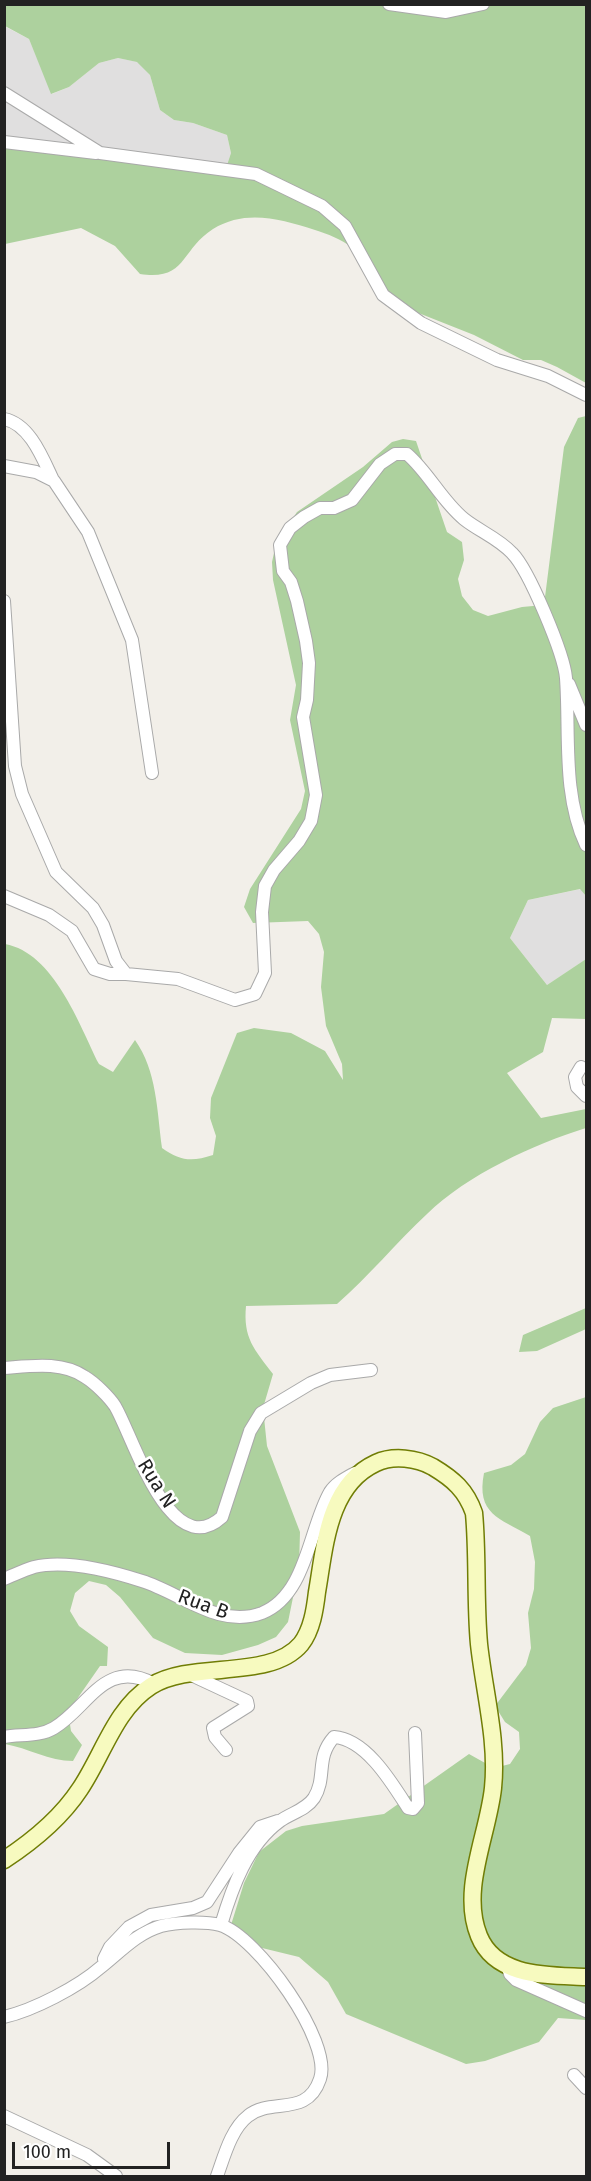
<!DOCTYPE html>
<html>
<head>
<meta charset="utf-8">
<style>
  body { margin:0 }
  #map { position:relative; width:591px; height:2181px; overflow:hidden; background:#f2efe9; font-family:"Fira Sans",sans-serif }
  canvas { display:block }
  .frame { position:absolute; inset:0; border:6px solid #222; pointer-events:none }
  .scale { position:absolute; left:12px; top:2142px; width:158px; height:27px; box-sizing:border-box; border:3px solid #222; border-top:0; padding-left:8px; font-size:18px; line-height:21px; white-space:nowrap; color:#222; -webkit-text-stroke:4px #fff; paint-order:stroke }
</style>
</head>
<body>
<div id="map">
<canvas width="591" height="2181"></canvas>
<div class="frame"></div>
<div class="scale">100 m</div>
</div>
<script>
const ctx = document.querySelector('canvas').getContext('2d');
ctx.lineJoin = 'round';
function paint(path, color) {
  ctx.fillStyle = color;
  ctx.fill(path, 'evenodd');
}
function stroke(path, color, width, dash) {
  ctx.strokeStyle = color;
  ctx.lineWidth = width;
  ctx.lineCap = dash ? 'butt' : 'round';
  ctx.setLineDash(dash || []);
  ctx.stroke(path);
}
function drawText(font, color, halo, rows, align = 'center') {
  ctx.font = font + ' "Fira Sans",sans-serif';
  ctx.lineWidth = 5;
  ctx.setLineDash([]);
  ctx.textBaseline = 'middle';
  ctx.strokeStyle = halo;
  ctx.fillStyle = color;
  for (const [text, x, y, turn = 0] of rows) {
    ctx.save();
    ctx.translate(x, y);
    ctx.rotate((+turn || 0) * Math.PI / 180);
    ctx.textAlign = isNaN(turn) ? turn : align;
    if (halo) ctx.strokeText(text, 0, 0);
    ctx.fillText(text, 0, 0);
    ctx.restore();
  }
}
paint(new Path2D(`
  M4 26 29 39 52 94 69 87 99 63 118 58 138 62 150 75 160 110 174 120 193 123 227 135 231 153 227 165 5 142Z
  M581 889 586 896V959L547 985 510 938 528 900Z`), '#e0dfdf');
paint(new Path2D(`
  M415 4 436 8 453 4 586 5V383L557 367 541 360H523L474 335 378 297C370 283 363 260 352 248 342 239 327 234 315 230 280 219 246 209 213 229 180 250 187 281 140 274L115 246 81 228 5 244V142L227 165 231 153 227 135 193 123 174 120 160 110 150 75 137 62 118 58 99 63 69 87 51 94 29 39 5 26V5Z
  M586 416V896L580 889 528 900 510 938 547 985 586 959V1019L552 1018 543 1052 507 1073 541 1118 586 1109V1128C534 1144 467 1175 427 1214 396 1243 369 1276 337 1304L246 1306C243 1338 254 1349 273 1374L263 1408 267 1446 300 1532 299 1568 288 1622 276 1637 258 1645 222 1655 185 1653 153 1638 120 1597 106 1585 89 1581 75 1593 70 1611 79 1626 108 1647 107 1666H100L68 1712 71 1731 82 1745 73 1761C49 1761 28 1748 5 1744V944C54 953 79 1024 99 1064L113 1072 135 1040C157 1071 157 1111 162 1148 180 1161 192 1162 213 1155L216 1136 210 1118 211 1098 237 1033 254 1028 291 1033 325 1051 343 1080 342 1064 326 1026 321 987 324 952 319 934 308 921 253 923 244 907 250 889 301 809 305 791 290 720 296 685 273 580 272 562 276 544 297 512 363 467 392 442 403 439 416 441 447 532 462 542 464 560 458 579 462 596 473 610 488 616 522 607 544 605 564 447 578 418Z
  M586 1308V1329L537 1351 519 1352 523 1335Z
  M586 1397V2020L558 2018 539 2042 485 2061 466 2064 346 2014 328 1982 299 1957 258 1947 231 1925 244 1883 259 1852 286 1831 302 1826 384 1814 469 1754 494 1768 510 1764 520 1749 519 1732 505 1722 495 1706 526 1665 531 1648 528 1613 534 1589 535 1562 530 1536C499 1518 476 1514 484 1473L511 1465 525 1454 540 1422 553 1408Z`), '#add19e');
const minor = new Path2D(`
  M389 4 446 12 483 4
  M4 93 100 153 256 174 322 206 345 226 383 295 421 323 497 360 548 376 586 395
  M4 142 96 153
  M4 419C30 424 43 459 53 480
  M4 466 36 472 54 481 88 532 132 640 152 773
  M4 601 15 766 22 794 56 872 93 908 103 925 116 961 126 974 178 979 235 1000 255 994 265 973 262 912 265 886 274 870 299 841 311 821 316 795 303 717 307 700 309 663 306 641 297 601 291 582 283 571 280 545 290 528 304 517 320 508H334L352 500 380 464 395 454H407C429 473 441 500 464 519 479 531 498 538 512 553 529 570 564 654 566 678 570 733 562 794 586 845
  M569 684 586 725
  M4 896 49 915 72 931 94 969 110 974H126
  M581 1067 575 1077 577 1087 586 1096
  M4 1368C31 1366 62 1361 85 1377 95 1383 109 1397 115 1406 133 1436 170 1564 222 1517L250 1431 261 1413 311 1383 330 1375 371 1370
  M4 1579C14 1575 24 1570 34 1567 67 1559 111 1571 142 1581 181 1593 219 1629 262 1613 307 1595 309 1528 330 1492 336 1483 346 1478 355 1473
  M187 1673 247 1701 248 1706 213 1728 215 1737 226 1750
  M4 1737C21 1734 39 1737 54 1728 88 1708 105 1657 154 1684
  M221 1925C232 1888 247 1845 280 1821 291 1813 306 1810 314 1798 327 1777 315 1758 334 1737 366 1739 392 1783 408 1808L413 1809 418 1803 415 1733
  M104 1959 110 1947 129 1927 151 1915 193 1908 207 1902 239 1853 260 1827 278 1821
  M507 1966 510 1974 516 1980 586 2011
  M4 2017C34 2010 78 1987 101 1967 120 1952 137 1933 161 1926 177 1922 205 1921 220 1925 257 1936 333 2042 320 2079 307 2118 271 2097 248 2116 231 2129 224 2157 217 2176
  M574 2075 586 2088
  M4 2116 87 2155 116 2176`);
const secondary = new Path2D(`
  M4 1860C33 1841 61 1818 80 1789 103 1755 115 1709 151 1686 192 1660 270 1681 301 1644 312 1630 315 1609 317 1592 325 1546 328 1485 376 1463 393 1455 417 1458 433 1467 453 1479 466 1490 474 1513 478 1556 475 1600 479 1644 484 1691 498 1741 493 1788 488 1835 460 1890 479 1936 496 1978 549 1975 586 1977`);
stroke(minor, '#a9a9a9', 14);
stroke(secondary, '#707d05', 19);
stroke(minor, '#fff', 12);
stroke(secondary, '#f7fabf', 16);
drawText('20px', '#222', '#fff', [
  ["Rua N",156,1484,58],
  ["Rua B",203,1605,20]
]);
</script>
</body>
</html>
